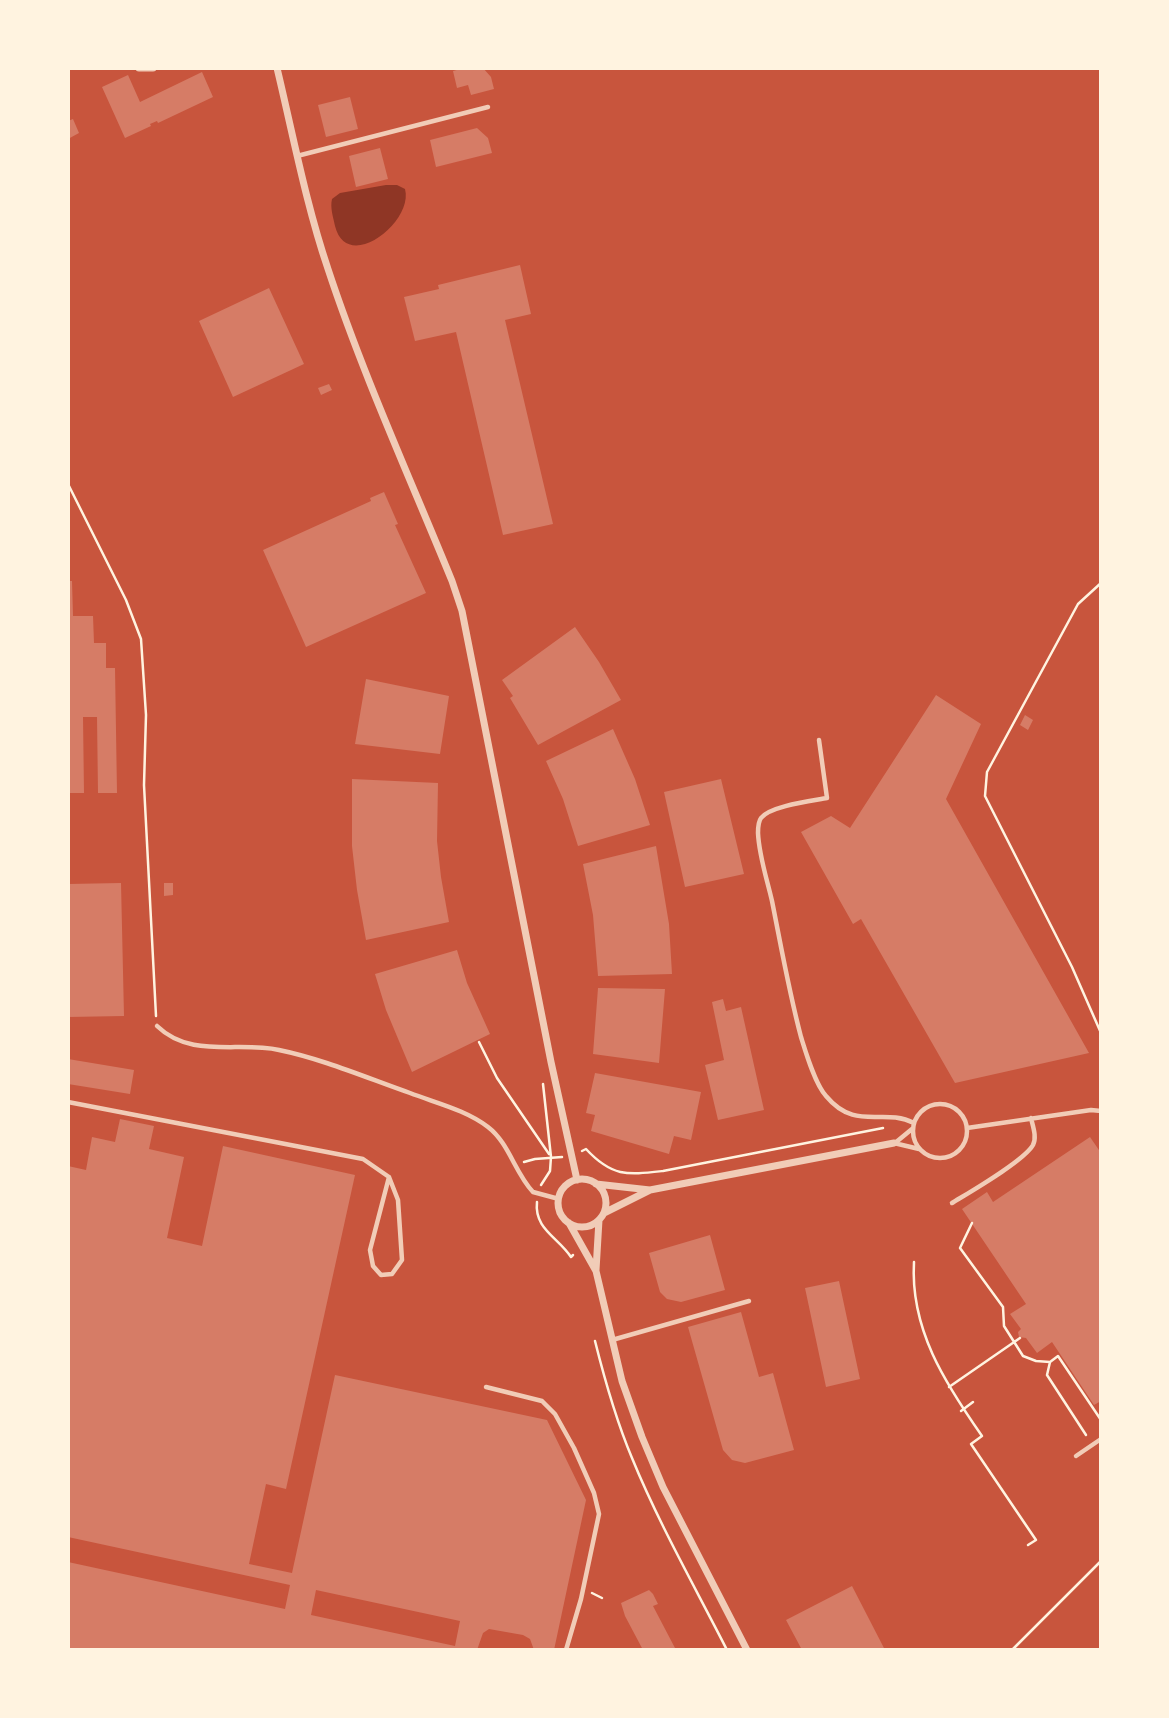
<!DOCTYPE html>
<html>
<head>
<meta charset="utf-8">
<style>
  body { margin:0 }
  #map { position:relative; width:1169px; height:1718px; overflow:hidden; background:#c8553d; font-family:Commissioner,sans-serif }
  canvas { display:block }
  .frame { position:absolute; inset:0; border:70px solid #fff3e0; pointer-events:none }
</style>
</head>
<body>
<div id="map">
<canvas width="1169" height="1718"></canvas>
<div class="frame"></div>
</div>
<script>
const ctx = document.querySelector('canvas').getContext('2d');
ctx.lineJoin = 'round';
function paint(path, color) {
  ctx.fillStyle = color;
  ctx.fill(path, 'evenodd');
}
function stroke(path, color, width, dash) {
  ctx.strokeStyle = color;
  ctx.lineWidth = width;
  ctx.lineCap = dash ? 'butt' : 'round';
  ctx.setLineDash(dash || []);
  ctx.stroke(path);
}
paint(new Path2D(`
  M386 185H397L405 189C414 222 347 274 335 226 333 216 330 208 332 199L340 193Z`), '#8f3625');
paint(new Path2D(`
  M464 68H483L491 77 494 89 471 95 468 85 457 88 453 71Z
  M202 72 213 97 158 123 157 121 150 124 151 126 125 138 102 87 128 75 140 102Z
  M350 97 358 129 326 137 318 105Z
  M73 119 79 133 68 139V121Z
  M477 128 488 138 492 153 436 167 430 140Z
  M380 148 388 179 356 187 349 156Z
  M520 265 531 314 505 320 553 524 503 535 456 332 415 341 404 297 439 289 438 285Z
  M269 288 304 364 233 397 199 321Z
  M329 384 332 390 321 395 318 388Z
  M384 492 398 524 395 525 426 593 306 647 263 550 371 501 370 498Z
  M68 581H72L73 616H93L94 643H106V668H115L117 793H98L97 717H83L84 793H68Z
  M575 627 599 662 621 700 538 745 510 698 513 696 502 680Z
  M366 679 449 696 440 754 355 744Z
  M936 695 981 724 946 799 1089 1053 955 1083 861 919 853 924 801 832 831 816 850 828Z
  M1025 715 1033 720 1028 730 1020 725Z
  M613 729 635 779 650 825 578 846 563 799 546 761Z
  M352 779 438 783 437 841 441 877 449 922 366 940 357 890 352 846Z
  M721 779 744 874 685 887 664 792Z
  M656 846 669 924 672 974 598 976 593 915 583 864Z
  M121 883 124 1016 68 1017V884Z
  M164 883H173V895L164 896Z
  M457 950 467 983 490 1034 412 1072 386 1010 375 974Z
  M598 988 665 989 659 1063 593 1054Z
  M723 999 726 1011 741 1007 764 1110 718 1120 705 1065 724 1060 712 1002Z
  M68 1059 134 1070 130 1094 68 1084Z
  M595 1073 701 1092 691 1140 674 1136 669 1154 591 1131 595 1115 586 1113Z
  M120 1119 154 1126 149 1149 184 1157 167 1238 202 1246 223 1146 355 1175 286 1489 266 1484 249 1564 292 1573 335 1375 547 1420 586 1500 554 1650H534L530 1639 523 1635 489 1629 483 1633 477 1650H68V1562L285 1609 290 1585 68 1537V1166L86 1170 92 1137 115 1142ZM316 1590 460 1621 455 1646 311 1615Z
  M1090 1137 1101 1153V1401L1094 1405 1052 1342 1037 1353 1026 1338 1019 1337 1018 1332 1021 1329 1010 1314 1026 1304 962 1209 987 1192 993 1202Z
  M710 1235 725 1290 681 1302 667 1299 660 1292 649 1253Z
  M839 1281 860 1379 826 1387 805 1288Z
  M741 1312 759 1377 773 1373 794 1450 745 1463 732 1460 723 1450 688 1327Z
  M852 1586 885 1650H802L786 1620Z
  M649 1590 653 1594 658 1604 653 1606 675 1648 673 1650H643L625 1616 621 1603Z`), '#d67c66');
stroke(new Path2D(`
  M68 484 126 600 141 639 146 715 144 785 156 1016
  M1101 583 1078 604 987 772 985 796 1072 967 1101 1033
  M479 1042 497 1078 549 1154
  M582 1151 586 1149C612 1177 627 1175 663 1171L883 1128
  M524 1162 535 1159 562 1157
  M541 1185 550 1171 551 1157 543 1084
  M537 1202C534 1229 558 1237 571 1257L573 1255
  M972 1223 960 1248 1003 1307 1004 1326 1023 1356 1036 1361 1050 1362
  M914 1262C910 1329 945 1383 982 1436L971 1444 1036 1540 1028 1545
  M595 1341C605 1381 616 1420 632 1458 659 1524 695 1587 727 1650
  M949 1387 1020 1338
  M961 1411 973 1402
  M1086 1435 1047 1375 1050 1362 1058 1356 1101 1420
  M592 1593 602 1598
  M1012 1650 1101 1561`), '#fff3e0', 2.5);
stroke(new Path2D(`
  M297 156 488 107
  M819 740 827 798C811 801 770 806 761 818 758 822 758 828 758 833 759 856 767 879 772 901 781 946 789 992 801 1037 806 1053 815 1084 826 1096 856 1132 883 1107 914 1123
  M157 1026C191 1059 238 1041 279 1050 323 1059 367 1078 410 1093 436 1103 466 1110 488 1127 509 1143 515 1173 533 1192L559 1199
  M68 1102 363 1159 389 1177 398 1200 402 1260 392 1274 381 1275 373 1266 370 1250 389 1177
  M913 1131a27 27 0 1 1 54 0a27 27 0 1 1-54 0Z
  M967 1128 1091 1110 1101 1111
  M894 1143 919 1149
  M895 1143 912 1129
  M952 1203C970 1192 1024 1161 1033 1145 1037 1137 1033 1127 1031 1118
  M612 1340 749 1301
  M486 1387 542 1401 555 1414 574 1448 594 1493 599 1514 581 1599 566 1650
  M1076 1456 1101 1439`), '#f1ccb7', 4.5);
stroke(new Path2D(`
  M139 68H153
  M277 68C293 135 306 204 328 269 363 375 410 478 452 581L462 611 551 1062 577 1180
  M558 1203a24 24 0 1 1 48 0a24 24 0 1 1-48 0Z
  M596 1184 650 1190
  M604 1213 650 1190 894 1143
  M569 1223 596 1271 622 1381 642 1437 663 1487 747 1650
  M596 1270 599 1220`), '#f1ccb7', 7);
</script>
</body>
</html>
